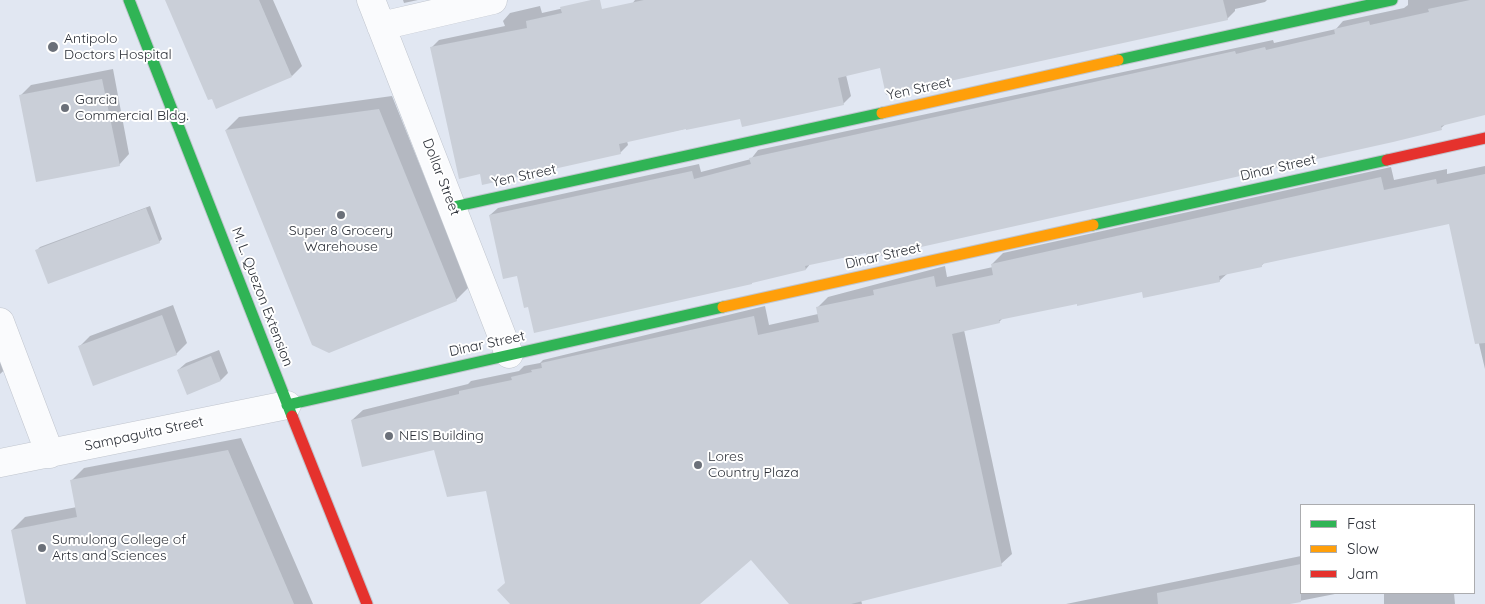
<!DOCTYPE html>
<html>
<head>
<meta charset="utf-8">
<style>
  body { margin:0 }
  #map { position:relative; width:1485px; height:604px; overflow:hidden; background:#e1e7f2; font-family:Quicksand,sans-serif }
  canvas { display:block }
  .legend { position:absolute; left:1300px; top:504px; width:175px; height:90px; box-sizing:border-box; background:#fff; border:1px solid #abacaf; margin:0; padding:6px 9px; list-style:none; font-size:15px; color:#2c3038 }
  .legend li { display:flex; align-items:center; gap:10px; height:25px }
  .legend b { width:25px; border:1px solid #abacaf }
</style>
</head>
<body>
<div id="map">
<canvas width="1485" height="604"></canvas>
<ul class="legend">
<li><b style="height:6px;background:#30b455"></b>Fast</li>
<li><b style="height:6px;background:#ff9f0a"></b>Slow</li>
<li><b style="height:6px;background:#e5322d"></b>Jam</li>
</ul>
</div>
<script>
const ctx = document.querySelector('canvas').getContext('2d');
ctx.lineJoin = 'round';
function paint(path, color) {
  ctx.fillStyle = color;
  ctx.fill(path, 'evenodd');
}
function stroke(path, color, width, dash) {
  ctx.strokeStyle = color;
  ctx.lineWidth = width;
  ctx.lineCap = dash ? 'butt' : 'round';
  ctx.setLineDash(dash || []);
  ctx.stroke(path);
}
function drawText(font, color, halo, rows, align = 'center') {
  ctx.font = font + ' Quicksand,sans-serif';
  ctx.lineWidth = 4;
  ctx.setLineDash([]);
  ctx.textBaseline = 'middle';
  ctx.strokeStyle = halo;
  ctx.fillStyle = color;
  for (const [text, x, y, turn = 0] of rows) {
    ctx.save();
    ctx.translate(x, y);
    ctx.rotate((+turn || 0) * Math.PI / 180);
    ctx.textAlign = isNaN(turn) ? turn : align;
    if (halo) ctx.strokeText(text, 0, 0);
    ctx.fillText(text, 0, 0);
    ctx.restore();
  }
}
paint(new Path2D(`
  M166 0H273L302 66 292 76Z
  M403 0H418L404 3Z
  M635 0H1267L1265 2 1235 9V11L1227 19 881 67 846 75 851 96 843 104 741 117 627 141 628 145 620 153 481 172 431 48 439 40 505 26 503 21 510 13 540 6 542 13 595 1 636 96 632 4Z
  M1408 0H1485V114L1447 123 1441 128 811 263 806 269 529 305 518 274 490 215 498 208 699 164 701 172 751 159 758 150 1273 40 1274 43 1336 29 1343 21 1404 8 1408 5Z
  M113 69 129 154 119 165 20 96 31 85Z
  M392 96 469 287 456 300 226 130 239 117Z
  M1485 166V369L1450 222 1265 262 1262 265 1228 273 1219 281 1143 291 1078 302 1003 318 999 322 964 330 1012 554 1001 564 861 600 862 604H791L751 558 698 604H511L487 489 435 449 352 420 363 410 468 384 471 381 519 371 524 366 540 363 543 360 765 306 769 325 818 314 817 308 828 297 945 266 947 277 993 267 992 264 1003 253 1391 167 1394 180 1447 169V174Z
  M150 206 162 239 159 242 37 250 40 247Z
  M173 305 187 343 176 354 80 346 90 336Z
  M0 331 11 364 0 374Z
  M219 350 228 373 221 380 188 393 178 370 186 363Z
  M241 438 313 604H27L12 530 25 517 77 507 71 481 84 468Z
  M1301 556V593H1340L1284 604H1066Z
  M1384 593H1454L1455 604H1384Z`), '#0003');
paint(new Path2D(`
  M165 0H259L292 77 216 109 212 99 208 100Z
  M591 0H600L602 9 644 0H1223L1228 20 886 95 880 68 838 78 844 105 742 127 740 119 686 130V129L619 144 621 154 482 185 480 174 459 179 430 47 527 28 526 21 562 13 560 7Z
  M1470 0H1485V115L1441 126 1442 130 1393 142 867 259 866 253 805 266 806 270 752 283V284L534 333 528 307 524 308 517 276 503 279 489 215 692 171 694 179 751 164 749 158 1235 51 1236 54 1265 47 1266 50 1335 34 1334 29 1369 21 1370 25 1429 12 1428 9Z
  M102 79 120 166 36 182 19 95Z
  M379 109 457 301 329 353 312 345 225 130Z
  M1485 174V343L1475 344 1449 224 1262 264V267L1219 276 1220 282 1143 298 1142 292 1077 306V304L999 320 1000 323 952 334 1002 566 851 604H789L751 560 700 604H510L497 590 505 583 486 491 447 497 434 450 362 467 351 420 459 394V391L512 380 511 377 532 372 531 370 542 368 541 363 754 316 758 335 819 322 816 307 874 295 873 290 934 276 936 287 993 275 991 264 1381 177 1384 190 1436 179 1437 184Z
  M146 208 160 243 48 284 35 250Z
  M162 315 177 355 93 386 78 346Z
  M211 356 221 381 187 395 177 370Z
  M228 450 294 604H26L11 530 77 517 70 480Z
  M1301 564V602L1290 604H1158L1157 593Z`), '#cacfd8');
const street = new Path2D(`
  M371 0 509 354
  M381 26 493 0
  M0 322 50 454
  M0 463 287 405`);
const fast = new Path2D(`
  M129 0 292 416
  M1118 60 1392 0
  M453 207 882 113
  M1093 225 1387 160
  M287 405 723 307`);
const slow = new Path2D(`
  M882 113 1118 60
  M723 307 1093 225`);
const jam = new Path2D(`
  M1387 160 1485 138
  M292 416 367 604`);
stroke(street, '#c0c5ce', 29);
stroke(fast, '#c0c5ce', 13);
stroke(slow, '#c0c5ce', 13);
stroke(jam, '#c0c5ce', 13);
stroke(street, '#fafbfd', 28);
stroke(fast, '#30b455', 11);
stroke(slow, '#ff9f0a', 11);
stroke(jam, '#e5322d', 11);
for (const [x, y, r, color] of [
  [53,47,6,"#6b7079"],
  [65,108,5,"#6b7079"],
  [341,215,5,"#6b7079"],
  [389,436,5,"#6b7079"],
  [698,465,5,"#6b7079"],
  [42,548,5,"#6b7079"]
]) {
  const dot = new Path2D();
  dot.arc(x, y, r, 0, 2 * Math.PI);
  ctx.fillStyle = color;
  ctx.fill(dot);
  stroke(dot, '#fff', 2);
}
drawText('14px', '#2c3038', '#fff', [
  ["Antipolo",64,39],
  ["Doctors Hospital",64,55],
  ["Garcia",75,100],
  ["Commercial Bldg.",75,116],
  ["Super 8 Grocery",341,231,"center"],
  ["Warehouse",341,247,"center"],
  ["NEIS Building",399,436],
  ["Lores",708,457],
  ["Country Plaza",708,473],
  ["Sumulong College of",52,540],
  ["Arts and Sciences",52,556]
], 'left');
drawText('14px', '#2c3038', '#fff', [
  ["Yen Street",919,89,-12],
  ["Dinar Street",1278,168,-13],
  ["Yen Street",524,176,-12],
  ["Dollar Street",441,177,69],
  ["Dinar Street",883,256,-13],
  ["M. L. Quezon Extension",262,297,69],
  ["Dinar Street",487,344,-12],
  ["Sampaguita Street",144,434,-12]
]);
</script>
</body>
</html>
